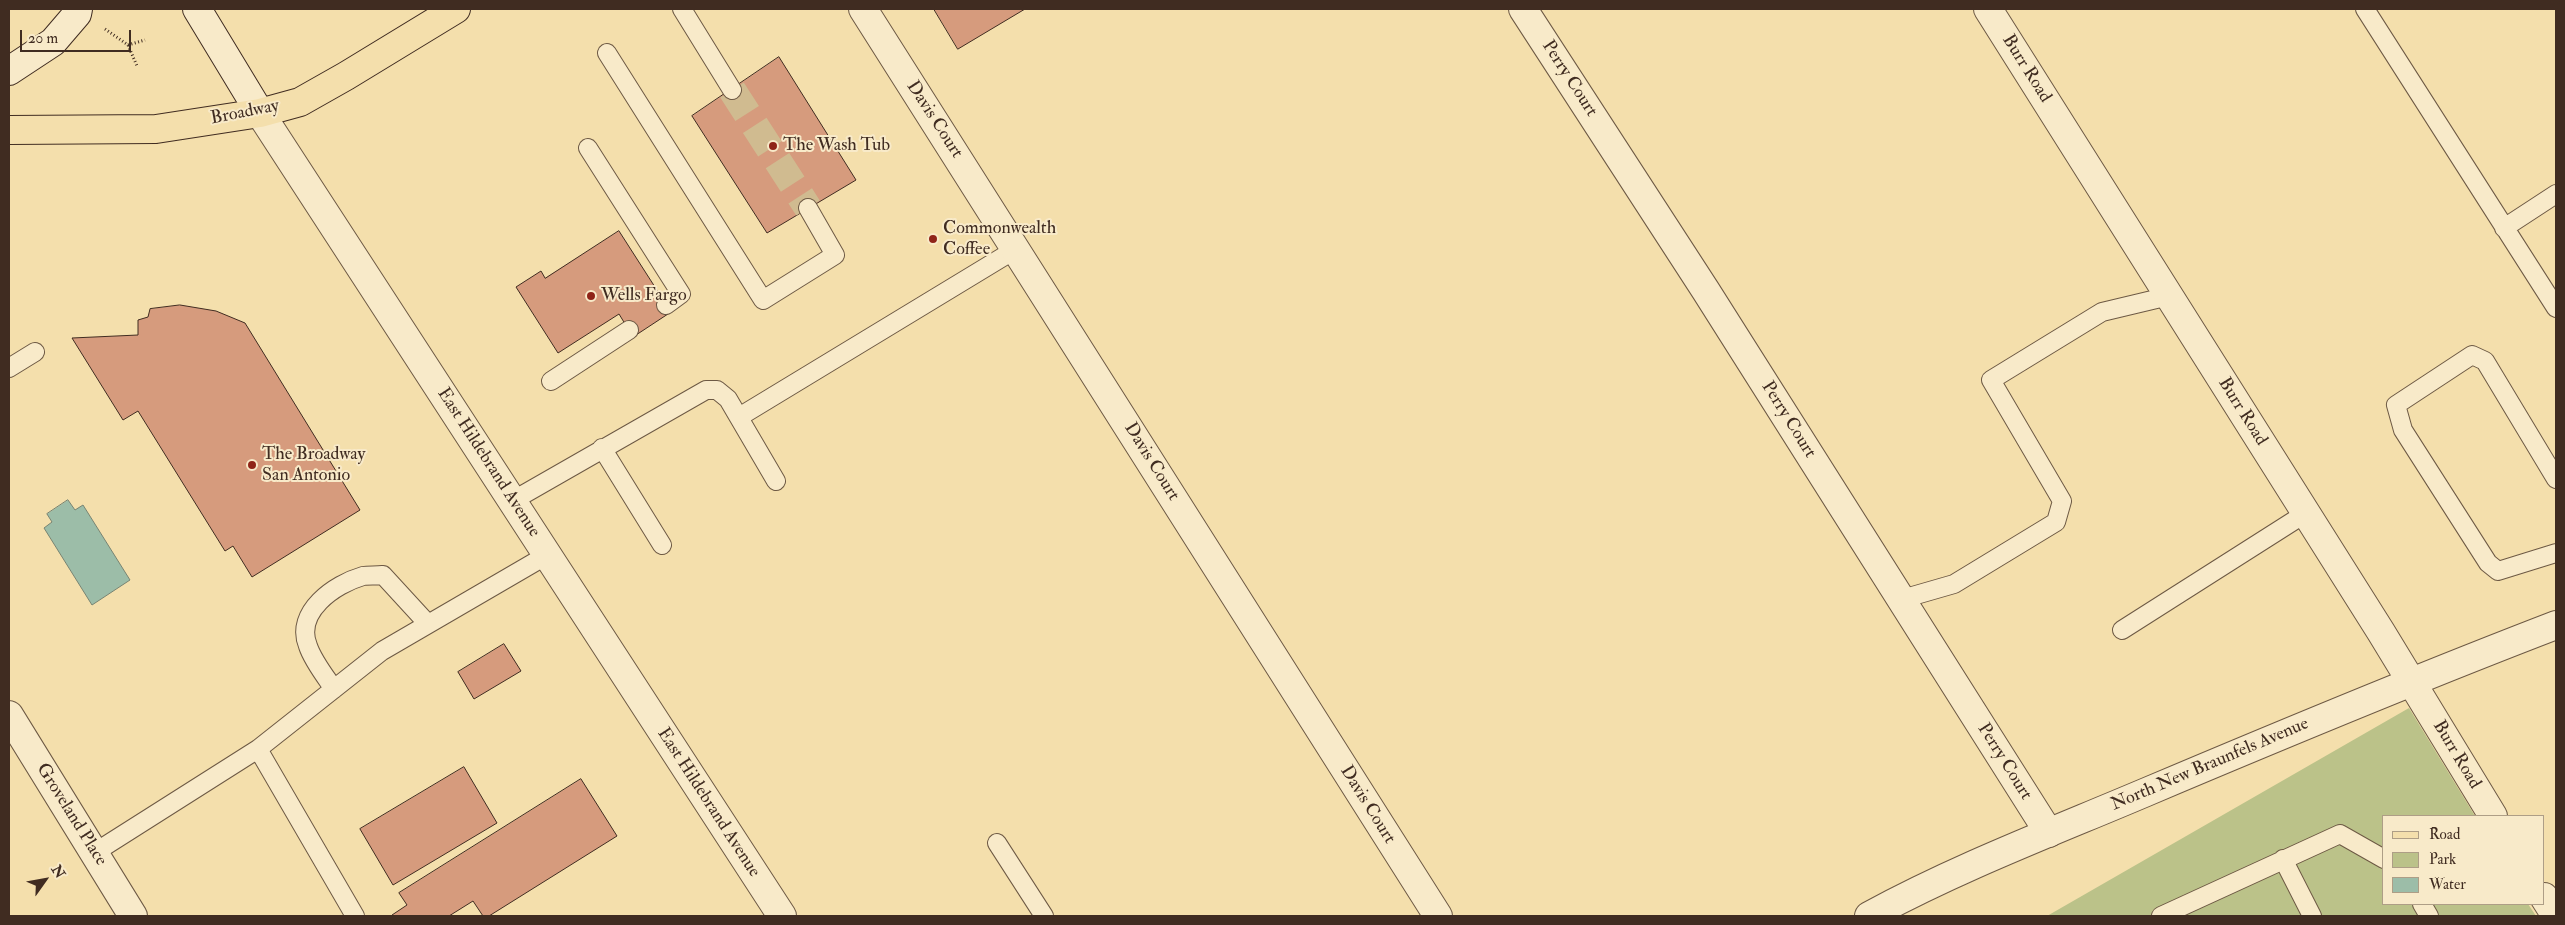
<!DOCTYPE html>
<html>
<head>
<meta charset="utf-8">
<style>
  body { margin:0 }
  #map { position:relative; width:2565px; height:925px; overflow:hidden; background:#f4dfac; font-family:"IM FELL Double Pica",serif }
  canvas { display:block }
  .frame { position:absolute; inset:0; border:10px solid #402c21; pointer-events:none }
  .legend { position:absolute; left:2382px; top:815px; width:162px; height:90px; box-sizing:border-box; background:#f8eac9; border:1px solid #ae9e86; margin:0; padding:6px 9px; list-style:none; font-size:15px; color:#402c21 }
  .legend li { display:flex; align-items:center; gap:10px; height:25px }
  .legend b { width:25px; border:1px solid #ae9e86 }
  .north { position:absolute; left:20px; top:855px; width:50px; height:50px; -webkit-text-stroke:4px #f8eac9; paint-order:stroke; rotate:58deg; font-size:14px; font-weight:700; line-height:20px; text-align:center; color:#402c21 }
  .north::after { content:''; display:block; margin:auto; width:18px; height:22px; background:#402c21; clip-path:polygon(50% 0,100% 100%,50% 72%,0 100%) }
  .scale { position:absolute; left:20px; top:30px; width:111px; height:22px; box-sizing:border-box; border:2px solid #402c21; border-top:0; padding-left:6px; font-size:15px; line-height:18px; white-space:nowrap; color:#402c21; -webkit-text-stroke:4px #f8eac9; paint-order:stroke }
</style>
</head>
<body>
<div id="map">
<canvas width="2565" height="925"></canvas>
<div class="frame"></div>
<ul class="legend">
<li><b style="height:6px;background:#f4dfac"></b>Road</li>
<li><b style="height:14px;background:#bbc289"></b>Park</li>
<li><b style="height:14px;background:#9cbda8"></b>Water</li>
</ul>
<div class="north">N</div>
<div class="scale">20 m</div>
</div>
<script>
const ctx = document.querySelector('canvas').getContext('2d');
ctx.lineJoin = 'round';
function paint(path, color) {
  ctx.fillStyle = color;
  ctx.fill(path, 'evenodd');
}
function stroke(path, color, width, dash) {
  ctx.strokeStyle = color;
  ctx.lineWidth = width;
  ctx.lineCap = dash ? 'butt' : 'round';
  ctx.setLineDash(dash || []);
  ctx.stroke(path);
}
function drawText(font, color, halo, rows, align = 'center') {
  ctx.font = font + ' "IM FELL Double Pica",serif';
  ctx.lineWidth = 4;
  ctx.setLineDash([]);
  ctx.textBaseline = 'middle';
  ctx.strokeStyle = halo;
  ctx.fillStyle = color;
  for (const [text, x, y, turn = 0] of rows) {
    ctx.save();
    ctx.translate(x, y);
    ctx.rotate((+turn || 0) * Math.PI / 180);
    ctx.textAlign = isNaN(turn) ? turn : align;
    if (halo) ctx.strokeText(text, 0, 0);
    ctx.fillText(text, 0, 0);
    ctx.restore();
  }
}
paint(new Path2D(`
  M2409 708 2475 816H2384V904H2528L2536 916H2047Z`), '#bbc289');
const water = new Path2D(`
  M68 500 75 510 83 505 130 580 92 605 44 528 52 522 47 514Z`);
paint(water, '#9cbda8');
stroke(water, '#778372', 1);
const building = new Path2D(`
  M934 9H1025L958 49Z
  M779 57 856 180 767 233 692 116Z
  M619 231 671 312 633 337 619 314 558 353 516 287 541 271 545 278Z
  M180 305 216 311 245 323 360 510 252 577 233 546 225 551 138 411 123 420 72 338 138 335V320L148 317 150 309Z
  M504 644 521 671 474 699 458 672Z
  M464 767 497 823 393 885 360 829Z
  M581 779 617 836 489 916H483L473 901 449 916H393L392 915 407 905 399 893Z`);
paint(building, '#d69b7d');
stroke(building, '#402c21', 1);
stroke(new Path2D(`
  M732 90 808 208`), '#d0bb90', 28, [28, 14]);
const service = new Path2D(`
  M682 9 732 90
  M2365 9 2556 308
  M607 53 763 300 835 255 808 208
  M588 148 681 294 666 305
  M2504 228 2556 194
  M9 368 35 352
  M551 381 629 330
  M739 417 1016 249
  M602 448 662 545
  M2556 479 2485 361 2472 355 2396 405 2403 430 2488 563 2498 571 2556 553
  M512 501 706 390H717L728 399 776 481
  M1902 599 1954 584 2056 522 2062 501 1991 380 2102 312 2169 296
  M2122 630 2306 513
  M334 689C325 676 313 661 308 646 294 612 335 584 363 576 369 575 376 576 383 575L428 624
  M258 749 355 916
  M997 843 1044 916
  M94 853 258 749 382 651 547 555
  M2283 859 2312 916
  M2422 904 2429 916
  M2161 916 2340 834 2384 859`);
const minor = new Path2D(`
  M863 9 1438 916
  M1523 9 1706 291 2049 833
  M9 715 133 916`);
const tertiary = new Path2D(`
  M1988 9 2381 632 2493 816
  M260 113 782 916
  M2544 897 2556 916
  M1869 916C1957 868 2052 832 2144 793 2281 735 2418 678 2556 625`);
const secondary = new Path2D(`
  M197 9 260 113
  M9 71 53 42 77 14 78 9`);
const primary = new Path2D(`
  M9 130 156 129 260 113 300 102 346 76 456 9`);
stroke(service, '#6d5944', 20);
stroke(minor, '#6d5944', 30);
stroke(tertiary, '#6d5944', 30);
stroke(secondary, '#402c21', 30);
stroke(primary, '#402c21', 30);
stroke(new Path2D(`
  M105 29 128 45 145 40
  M128 45 137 66`), '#402c21', 3, [1, 2.5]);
stroke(service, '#f8eac9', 18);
stroke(minor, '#f8eac9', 28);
stroke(tertiary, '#f8eac9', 28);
stroke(secondary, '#f8eac9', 28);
stroke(primary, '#f4dfac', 28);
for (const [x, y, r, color] of [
  [773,146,5,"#8f2418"],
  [933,239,5,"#8f2418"],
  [591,296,5,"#8f2418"],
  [252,465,5,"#8f2418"]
]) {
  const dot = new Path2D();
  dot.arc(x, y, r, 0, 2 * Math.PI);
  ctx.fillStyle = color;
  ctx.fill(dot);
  stroke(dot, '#f8eac9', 2);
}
drawText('18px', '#402c21', '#f8eac9', [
  ["Burr Road",2026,69,58],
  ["Perry Court",1569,79,57],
  ["Broadway",245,113,-11],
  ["Davis Court",934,120,57],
  ["Burr Road",2242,412,58],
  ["Perry Court",1788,420,58],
  ["Davis Court",1151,462,58],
  ["East Hildebrand Avenue",488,463,57],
  ["Burr Road",2456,755,59],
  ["Perry Court",2004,762,58],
  ["North New Braunfels Avenue",2210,765,-23],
  ["East Hildebrand Avenue",708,803,57],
  ["Davis Court",1367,805,58],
  ["Groveland Place",71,815,58]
]);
drawText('18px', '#402c21', '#f8eac9', [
  ["The Wash Tub",783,146],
  ["Commonwealth",943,229],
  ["Coffee",943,250],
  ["Wells Fargo",601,296],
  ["The Broadway",262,455],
  ["San Antonio",262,476]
], 'left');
</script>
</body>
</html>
